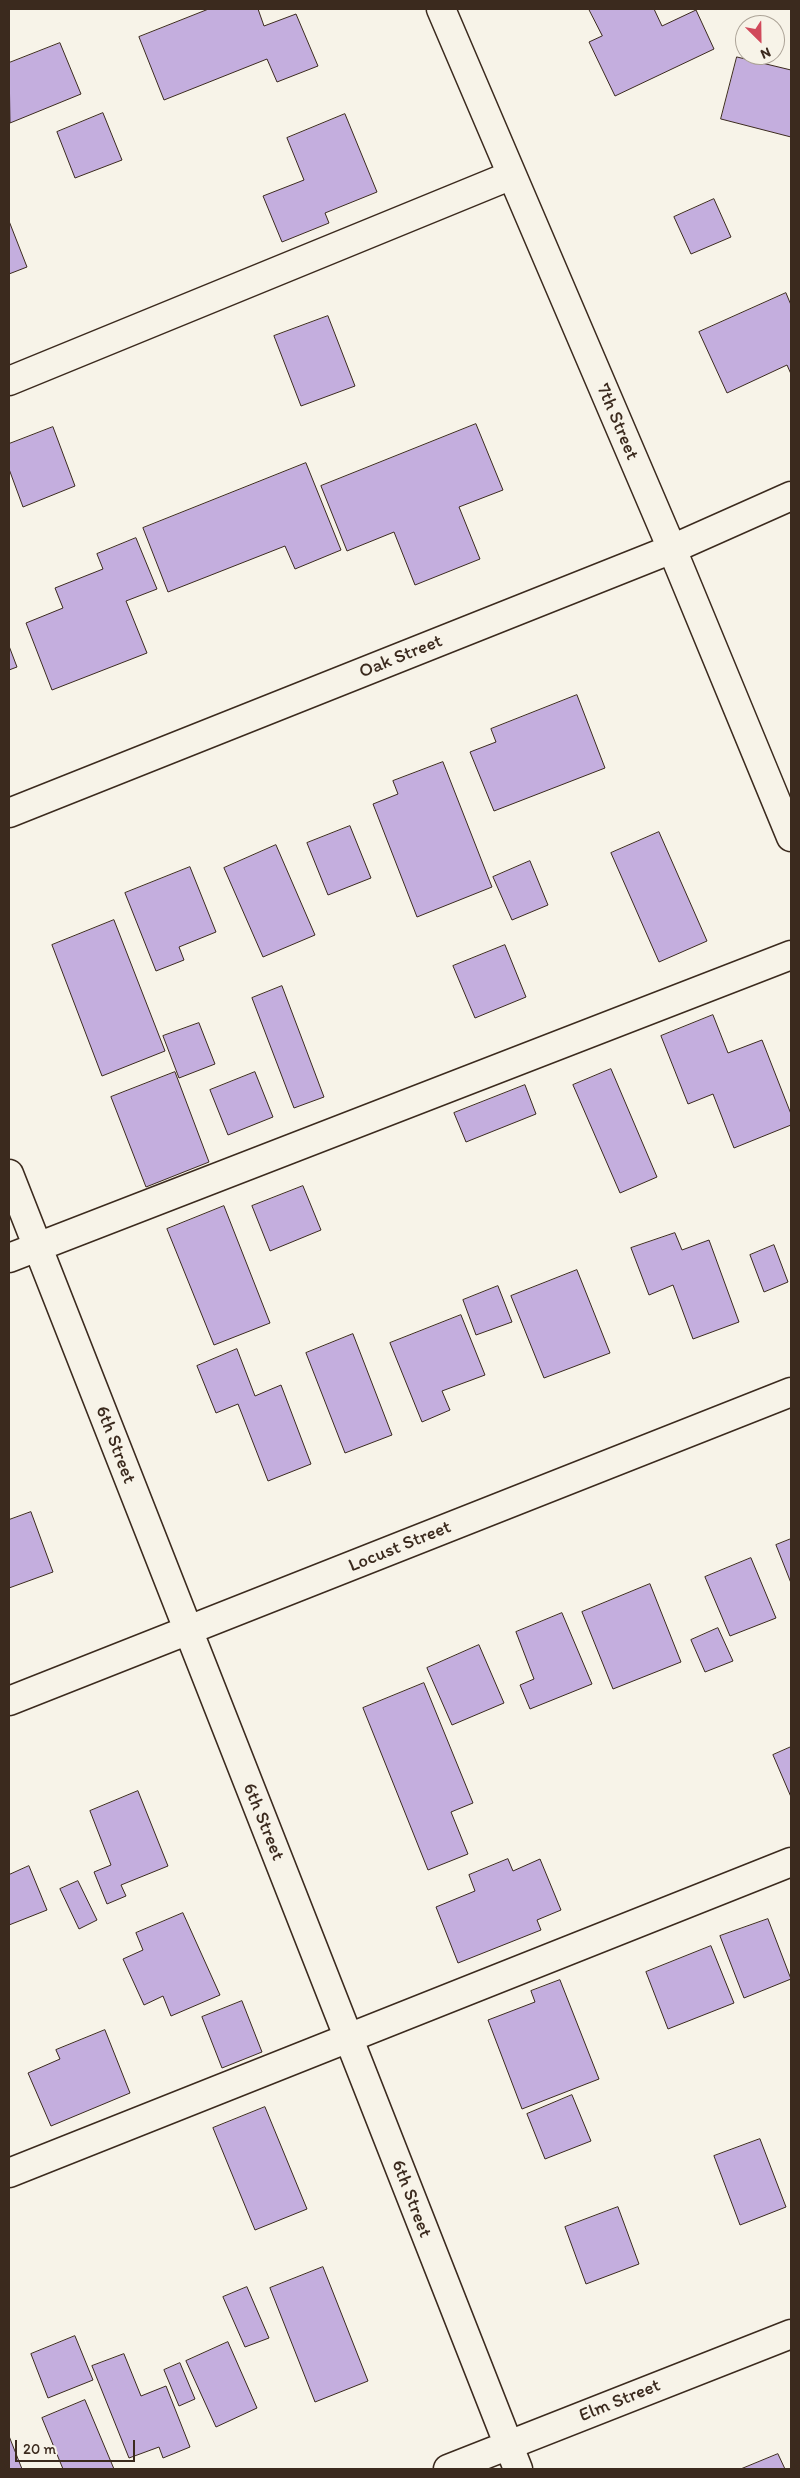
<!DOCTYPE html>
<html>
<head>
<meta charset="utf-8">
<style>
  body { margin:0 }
  #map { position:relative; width:800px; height:2478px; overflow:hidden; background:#f7f3e8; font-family:Itim,sans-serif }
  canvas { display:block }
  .frame { position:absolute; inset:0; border:10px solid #3b2a1e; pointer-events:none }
  .north { position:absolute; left:735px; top:15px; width:50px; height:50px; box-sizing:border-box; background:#f7f3e8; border:1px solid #aca397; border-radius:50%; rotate:157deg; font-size:14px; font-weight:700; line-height:20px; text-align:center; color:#3b2a1e }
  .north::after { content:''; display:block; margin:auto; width:18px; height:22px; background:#d1495b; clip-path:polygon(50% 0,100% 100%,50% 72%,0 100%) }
  .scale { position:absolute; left:15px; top:2440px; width:120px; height:22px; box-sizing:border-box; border:2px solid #3b2a1e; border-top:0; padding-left:6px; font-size:15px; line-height:18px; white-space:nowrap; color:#3b2a1e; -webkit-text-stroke:4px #f7f3e8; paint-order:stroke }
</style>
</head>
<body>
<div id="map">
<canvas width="800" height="2478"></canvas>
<div class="frame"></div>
<div class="north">N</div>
<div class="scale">20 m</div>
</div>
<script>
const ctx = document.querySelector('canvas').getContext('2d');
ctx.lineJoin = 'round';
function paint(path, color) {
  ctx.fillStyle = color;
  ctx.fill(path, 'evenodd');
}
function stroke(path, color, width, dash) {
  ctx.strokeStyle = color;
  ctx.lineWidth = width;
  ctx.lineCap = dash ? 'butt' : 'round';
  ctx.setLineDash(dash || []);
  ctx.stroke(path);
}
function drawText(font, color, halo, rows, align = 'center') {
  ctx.font = font + ' Itim,sans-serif';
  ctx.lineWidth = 4.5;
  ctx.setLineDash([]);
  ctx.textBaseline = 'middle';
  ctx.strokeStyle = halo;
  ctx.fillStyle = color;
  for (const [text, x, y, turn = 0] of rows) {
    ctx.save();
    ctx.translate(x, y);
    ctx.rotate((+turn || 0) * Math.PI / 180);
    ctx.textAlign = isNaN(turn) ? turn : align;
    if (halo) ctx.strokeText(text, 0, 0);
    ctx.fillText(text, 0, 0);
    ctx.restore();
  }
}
const building = new Path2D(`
  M209 9H258L264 26 296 14 318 66 277 82 267 59 164 100 139 37Z
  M589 9H654L662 26 696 10 714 49 615 96 589 42 602 36Z
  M60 43 81 94 10 123 9 63Z
  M737 57 791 70V137L721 119Z
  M103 113 122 160 75 178 57 132Z
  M345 114 377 192 325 213 329 223 282 242 263 196 304 180 287 138Z
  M714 199 731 237 691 254 674 217Z
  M9 221 27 267 9 274Z
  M786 293 791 305V374L787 365 727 393 699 332Z
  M328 316 355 386 301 406 274 336Z
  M476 424 503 490 459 507 480 559 415 585 394 532 347 551 321 486Z
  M53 427 75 486 23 507 9 469V444Z
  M306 463 341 550 295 569 285 546 168 592 143 528Z
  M136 538 157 589 126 601 147 653 52 690 26 623 63 608 55 588 103 569 97 554Z
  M9 646 17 667 9 670Z
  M577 695 605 768 494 811 470 752 496 742 491 729Z
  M443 762 492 887 417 917 373 804 398 794 393 781Z
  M350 826 371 878 328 895 307 843Z
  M659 832 707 941 659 962 611 853Z
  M276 845 315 935 263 957 224 868Z
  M530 861 548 905 512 920 493 877Z
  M190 867 216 932 179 947 184 960 156 971 125 893Z
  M114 920 165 1051 102 1076 52 945Z
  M505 945 526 997 475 1018 453 966Z
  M282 986 324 1097 294 1108 252 998Z
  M713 1015 728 1053 762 1040 791 1114V1125L734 1148 713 1094 688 1104 661 1036Z
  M199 1023 215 1064 179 1078 163 1036Z
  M611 1069 657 1177 620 1193 573 1085Z
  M175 1072 209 1162 146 1187 111 1097Z
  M255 1072 273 1117 228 1135 210 1090Z
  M525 1085 536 1114 466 1142 454 1113Z
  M303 1186 321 1230 270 1251 252 1206Z
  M224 1206 270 1323 214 1345 167 1229Z
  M675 1233 682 1250 709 1240 739 1322 693 1339 673 1285 649 1295 631 1248Z
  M774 1245 788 1282 764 1292 750 1255Z
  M577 1270 610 1353 544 1378 511 1296Z
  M498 1286 512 1322 476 1335 463 1300Z
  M461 1315 485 1375 442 1391 450 1410 422 1422 390 1343Z
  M353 1334 392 1435 345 1453 306 1353Z
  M237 1349 255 1396 281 1385 311 1464 268 1481 238 1404 216 1413 197 1366Z
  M31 1512 53 1572 9 1588V1520Z
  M791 1539V1583L776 1545Z
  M751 1558 776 1618 730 1636 705 1577Z
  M650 1584 681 1662 613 1689 582 1612Z
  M562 1613 592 1684 530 1709 520 1685 534 1679 516 1632Z
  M718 1628 733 1661 705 1672 691 1640Z
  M479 1645 504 1703 452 1725 427 1668Z
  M424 1683 473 1803 451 1812 468 1854 428 1870 363 1708Z
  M791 1747V1797L773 1755Z
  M138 1791 168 1866 121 1885 126 1896 107 1904 94 1872 111 1865 90 1811Z
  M508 1859 513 1871 540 1859 561 1910 537 1920 541 1930 458 1963 436 1907 475 1891 469 1875Z
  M29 1866 47 1910 9 1925V1875Z
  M78 1881 97 1920 79 1929 60 1889Z
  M183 1913 220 1995 171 2016 163 1996 144 2005 123 1959 143 1950 136 1933Z
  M768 1919 791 1979 744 1998 720 1936Z
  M711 1946 734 2003 668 2029 646 1972Z
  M560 1980 599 2079 522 2109 488 2020 535 2002 531 1991Z
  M242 2001 262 2052 222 2068 202 2017Z
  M105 2030 130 2093 51 2126 28 2073 60 2059 56 2050Z
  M572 2095 591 2141 545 2159 527 2114Z
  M265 2107 307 2209 255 2230 213 2128Z
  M760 2139 786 2207 740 2225 714 2156Z
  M618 2207 639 2264 586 2284 565 2227Z
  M323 2267 368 2381 315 2402 270 2288Z
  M247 2287 269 2338 245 2347 223 2297Z
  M75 2336 93 2380 48 2398 31 2354Z
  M228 2342 257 2408 216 2427 186 2361Z
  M124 2354 141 2396 166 2386 190 2447 163 2458 159 2447 129 2458 92 2366Z
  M180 2363 195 2399 179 2406 164 2370Z
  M85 2400 114 2469H63L42 2418Z
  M9 2436 22 2469H9Z
  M778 2454 785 2469H741Z`);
paint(building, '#c4aede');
stroke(building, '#3b2a1e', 1);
const minor = new Path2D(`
  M441 9 672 549 791 837
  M9 381 512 175
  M9 813 672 549 791 496
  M9 1174 518 2469
  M9 1258 791 955
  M9 1701 791 1392
  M9 2173 791 1862
  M448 2469 791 2334`);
stroke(minor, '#3b2a1e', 31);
stroke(minor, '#f7f3e8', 28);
drawText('19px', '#3b2a1e', '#f7f3e8', [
  ["7th Street",617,422,67],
  ["Oak Street",401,657,-22],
  ["6th Street",115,1445,69],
  ["Locust Street",400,1547,-22],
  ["6th Street",263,1822,68],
  ["6th Street",411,2199,69],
  ["Elm Street",620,2401,-22]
]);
</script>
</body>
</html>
